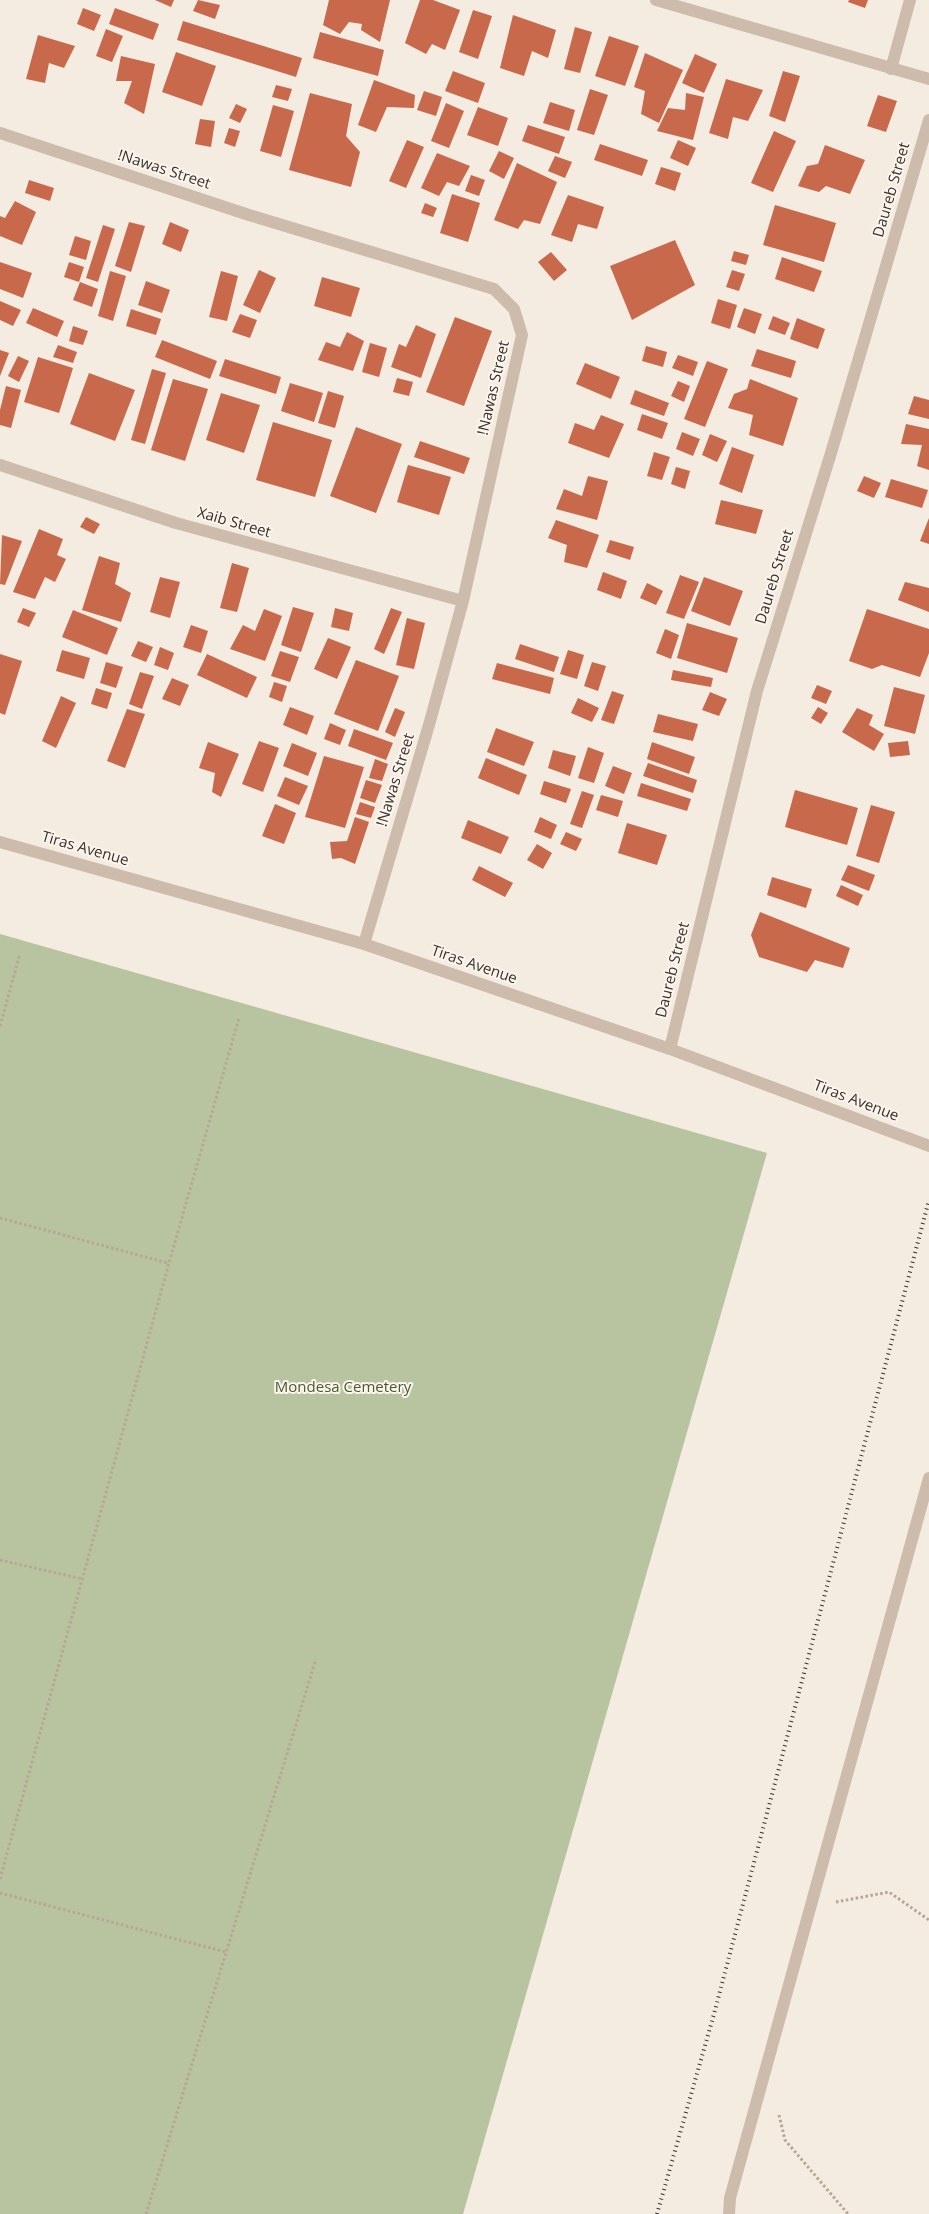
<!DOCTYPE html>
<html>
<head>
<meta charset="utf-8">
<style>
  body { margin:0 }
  canvas { display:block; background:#f4ebe1 }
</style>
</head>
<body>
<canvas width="929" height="2214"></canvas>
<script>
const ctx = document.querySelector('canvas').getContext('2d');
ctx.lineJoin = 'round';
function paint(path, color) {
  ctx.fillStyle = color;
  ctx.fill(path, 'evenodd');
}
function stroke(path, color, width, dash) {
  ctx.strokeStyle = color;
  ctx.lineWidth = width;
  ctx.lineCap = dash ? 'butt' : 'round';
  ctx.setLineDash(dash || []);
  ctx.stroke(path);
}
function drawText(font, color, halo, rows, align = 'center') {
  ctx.font = font + ' "Open Sans",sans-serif';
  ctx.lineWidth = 4;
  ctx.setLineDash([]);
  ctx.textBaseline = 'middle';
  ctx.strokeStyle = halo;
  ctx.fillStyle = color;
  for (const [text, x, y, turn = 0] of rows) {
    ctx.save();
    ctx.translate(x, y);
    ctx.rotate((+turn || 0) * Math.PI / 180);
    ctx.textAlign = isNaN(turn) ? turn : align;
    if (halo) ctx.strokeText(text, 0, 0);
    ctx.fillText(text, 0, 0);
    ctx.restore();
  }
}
paint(new Path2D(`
  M0 934 767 1153 463 2214H0Z`), '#b8c4a0');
paint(new Path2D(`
  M155 0H174L171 7Z
  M198 0 220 5 215 19 193 11Z
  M329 0H390L380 42 361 30 362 24 349 22 340 34 323 25Z
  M420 0H433L460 10 445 50 432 44 426 54 405 43Z
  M849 0H868L865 8 848 2Z
  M83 8 101 15 94 31 77 24Z
  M115 8 159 24 153 40 109 24Z
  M473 10 492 16 478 59 459 52Z
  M513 15 556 30 548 58 532 51 524 76 500 68Z
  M183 21 302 58 296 77 177 40Z
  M575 27 592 32 580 73 564 69Z
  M106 29 123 36 112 62 96 56Z
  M320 32 384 50 378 76 313 58Z
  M38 35 75 46 64 68 49 63 45 83 26 79Z
  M609 36 639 46 625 86 595 76Z
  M176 52 216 66 202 106 162 92Z
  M645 53 683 70 659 123 641 114 645 91 634 87Z
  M695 54 717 64 704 93 682 83Z
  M121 56 155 64 144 114 124 103 132 81H116Z
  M453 71 485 83 478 103 445 91Z
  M783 71 800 76 785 122 769 116Z
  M726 79 763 90 748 121 733 117 728 139 709 133Z
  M374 80 415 95 414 108 387 107 376 132 358 125Z
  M276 85 292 89 288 101 272 97Z
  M590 89 608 95 594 135 577 130Z
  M424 91 442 97 436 116 417 110Z
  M310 93 352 104 346 136 360 152 351 187 289 170Z
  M686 93 704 97 693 140 657 131 668 108 685 110Z
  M878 95 897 101 886 132 867 126Z
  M550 102 575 110 569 131 543 123Z
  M446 103 464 111 449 148 431 141Z
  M236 104 247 109 240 123 229 118Z
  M273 105 294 111 281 157 260 151Z
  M478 107 508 118 498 146 467 135Z
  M200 119 215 121 211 147 195 144Z
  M528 125 565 137 559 154 522 141Z
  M229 128 240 131 235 147 224 143Z
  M774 131 796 141 773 192 751 183Z
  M407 140 424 147 406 188 389 181Z
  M678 140 696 148 688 166 670 158Z
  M600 144 648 160 642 176 594 160Z
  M825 145 865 160 850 194 826 186 819 192 798 186 807 166 818 164Z
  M499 151 514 158 504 179 489 171Z
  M437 153 470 166 459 186 447 182 439 196 421 188Z
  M555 156 572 162 565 178 548 171Z
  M517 163 557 182 540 224 524 220 518 229 494 220Z
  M661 167 681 173 675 191 655 184Z
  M471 175 485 180 479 196 465 191Z
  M29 180 54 188 50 201 25 193Z
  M452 194 480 203 468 242 440 233Z
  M568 195 604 207 597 229 578 224 572 242 551 235Z
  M15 201 36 212 22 245 0 236V216L5 218Z
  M425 203 437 208 433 217 421 213Z
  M775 205 836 223 824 262 763 245Z
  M129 222 145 226 131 272 115 266Z
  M170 222 189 230 181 252 162 244Z
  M103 225 115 229 98 282 86 278Z
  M75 236 91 241 86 260 69 255Z
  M675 240 695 285 632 320 610 266Z
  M734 251 749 255 746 265 731 261Z
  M551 252 567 270 554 281 538 262Z
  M782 257 822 271 814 292 775 279Z
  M0 262 32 273 23 298 0 289Z
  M69 262 84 267 79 282 64 277Z
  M259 270 276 278 260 313 243 305Z
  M732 270 745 274 739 291 726 287Z
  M110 271 126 276 113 321 98 316Z
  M221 271 238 276 227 321 209 317Z
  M322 277 360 288 351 317 314 306Z
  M146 281 170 290 162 313 138 305Z
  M80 282 98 289 92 307 73 300Z
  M718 299 737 305 730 329 711 323Z
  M0 301 21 310 13 326 0 320Z
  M33 308 64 321 57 337 26 323Z
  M744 308 762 314 755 334 737 327Z
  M131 309 161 319 156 335 126 326Z
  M240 314 257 320 250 338 232 332Z
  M773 316 790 323 785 335 768 329Z
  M455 317 492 331 464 406 426 392Z
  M797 318 825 329 818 349 790 339Z
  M416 325 436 334 421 378 391 367 399 344 406 347Z
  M73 326 88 331 83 345 69 341Z
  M347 332 364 341 353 371 318 360 326 342 340 347Z
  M162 340 217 361 210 379 155 357Z
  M370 343 387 348 379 377 362 372Z
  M58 345 77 352 73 363 53 357Z
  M646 346 667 352 663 367 642 361Z
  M757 349 796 361 791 378 751 366Z
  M0 350 9 353 0 376Z
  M678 355 698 362 693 376 672 368Z
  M18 356 29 361 19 382 8 376Z
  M38 357 73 368 59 413 24 402Z
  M225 359 281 377 276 394 219 376Z
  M707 361 728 369 705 427 684 419Z
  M585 363 620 377 611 399 576 384Z
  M152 369 166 373 145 444 131 440Z
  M89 373 135 390 115 441 70 424Z
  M397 378 413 382 409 396 393 392Z
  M173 379 208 389 185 461 151 450Z
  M750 379 798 398 783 446 749 435 753 415 728 408 734 394 747 389Z
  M678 381 690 386 684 402 671 396Z
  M290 383 323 393 314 422 281 411Z
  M6 386 21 390 11 428 0 425V410Z
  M635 390 669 403 664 416 630 404Z
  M328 391 344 396 335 428 318 423Z
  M221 393 260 405 244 453 206 440Z
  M914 396 929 400V419L908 414Z
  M642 414 668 423 662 439 637 430Z
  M601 415 624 424 609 458 568 443 575 423 594 430Z
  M273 422 332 440 315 497 256 480Z
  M906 424 929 429V470L917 466 922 445 901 444Z
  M356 427 402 444 376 513 330 496Z
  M682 432 700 439 693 456 676 449Z
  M710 434 727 441 717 462 702 455Z
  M420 441 470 458 464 474 414 457Z
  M732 447 754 455 742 493 719 484Z
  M654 452 670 457 662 480 647 476Z
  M408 465 451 477 439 515 397 502Z
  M676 467 690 471 685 489 671 484Z
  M588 476 608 481 597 520 556 509 564 489 582 496Z
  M864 476 881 483 874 498 857 491Z
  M891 479 928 490 922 508 885 497Z
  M721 500 763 510 756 534 715 524Z
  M86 517 100 524 94 534 80 527Z
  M929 518V544L920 541Z
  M556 520 599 535 587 568 564 562 567 545 548 538Z
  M39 529 63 539 57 555 66 559 55 582 45 577 35 599 13 592Z
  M2 535 22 541 5 585 0 584Z
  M610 540 634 547 630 560 606 552Z
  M99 556 120 563 115 584 131 593 121 622 82 610Z
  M232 563 249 568 237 612 220 608Z
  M603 572 627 581 621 599 597 590Z
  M680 575 699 582 684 619 666 613Z
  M160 577 180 582 170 618 150 612Z
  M704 577 743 591 730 626 691 611Z
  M905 582 929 588V612L898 600Z
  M647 583 663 591 656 605 640 598Z
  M293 607 314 613 301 652 281 645Z
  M23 608 36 613 29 627 17 622Z
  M335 608 353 613 349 631 331 627Z
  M391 608 402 612 384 654 374 649Z
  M264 609 282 616 265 661 230 649 243 625 255 631Z
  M867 609 929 629V653L920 677 882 665 872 669 849 661Z
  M73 610 118 628 107 655 62 637Z
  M407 618 425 623 414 669 396 665Z
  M687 623 738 638 727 673 677 658Z
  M191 625 208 631 201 653 183 647Z
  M665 629 679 635 671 659 656 653Z
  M328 638 351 647 337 679 314 669Z
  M138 641 153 647 146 662 131 656Z
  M520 644 559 657 554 672 515 659Z
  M160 647 174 653 168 670 154 665Z
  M62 650 90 658 84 679 56 671Z
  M568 650 584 655 577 679 560 674Z
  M280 651 299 657 290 682 271 676Z
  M0 654 22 661 5 715 0 713Z
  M207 654 257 677 247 698 197 675Z
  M356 660 399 676 378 731 334 714Z
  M106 662 123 667 116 688 100 683Z
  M592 662 606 666 598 691 584 686Z
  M497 663 554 678 550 694 492 679Z
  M673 670 713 678 711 687 671 680Z
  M140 672 154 676 142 709 129 704Z
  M172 678 189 685 180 706 162 699Z
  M274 682 287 686 282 702 269 697Z
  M817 685 832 691 826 704 811 698Z
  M894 687 925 695 915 734 884 726Z
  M96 688 112 693 107 709 91 704Z
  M612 691 624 695 614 724 601 720Z
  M710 692 727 699 719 716 702 710Z
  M61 696 76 703 56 748 42 741Z
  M578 698 599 708 592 722 571 713Z
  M290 707 314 716 307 735 283 725Z
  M818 707 828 713 821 724 811 718Z
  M395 708 405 712 395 737 385 732Z
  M857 708 873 715 869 725 884 734 874 751 842 732Z
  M127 709 145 714 125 768 107 761Z
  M658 714 698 724 693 741 653 732Z
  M330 723 346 730 340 745 324 739Z
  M496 728 534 742 524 766 487 752Z
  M354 729 393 743 386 760 348 746Z
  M259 741 279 748 263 792 242 784Z
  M908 741 910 755 890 757 888 743Z
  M208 742 239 754 221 797 212 792 215 773 199 768Z
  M652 742 695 757 689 774 647 759Z
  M292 743 317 753 308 776 283 766Z
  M588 747 604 753 594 783 578 778Z
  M553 750 576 756 570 776 548 768Z
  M324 756 364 767 345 828 305 817Z
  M486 758 527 775 519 795 478 778Z
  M375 759 388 764 382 781 369 778Z
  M648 763 697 780 693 793 643 776Z
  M613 766 632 773 624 794 605 786Z
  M285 777 308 786 299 805 277 796Z
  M366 780 382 785 375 803 360 798Z
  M544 781 571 789 566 803 540 794Z
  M641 783 691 799 687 811 637 796Z
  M795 790 858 808 847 845 785 827Z
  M582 791 594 795 582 828 570 824Z
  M601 795 623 801 618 817 596 810Z
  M360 802 375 807 371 818 356 814Z
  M275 804 296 813 284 844 262 836Z
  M871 805 895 812 879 863 856 856Z
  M355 817 369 822 355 864 341 858 332 859 330 842 347 841Z
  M540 817 557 825 551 839 534 832Z
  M468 820 509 837 501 854 461 838Z
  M627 823 667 835 657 865 618 853Z
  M566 832 582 839 576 851 560 844Z
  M537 844 552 853 543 869 527 860Z
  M848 865 875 875 869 891 841 880Z
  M479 866 513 883 505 897 472 880Z
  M772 877 812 889 806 908 767 895Z
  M841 885 863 895 858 906 836 896Z
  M760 912 850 948 843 968 815 960 807 972 759 957 751 935Z`), '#c8694b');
stroke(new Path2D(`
  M0 1026 20 954
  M0 1218 168 1263
  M0 1560 83 1579
  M0 1879 169 1263 239 1018
  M0 1893 226 1952
  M836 1902 889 1892 929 1920
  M779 2115 785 2140 848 2214
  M146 2214 316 1659`), '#b9a596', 3, [2.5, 2.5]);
stroke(new Path2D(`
  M891 69 910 0`), '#cdbbac', 12);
stroke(new Path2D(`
  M656 0 929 79
  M0 133 249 215 494 289 514 309 522 335 463 601 429 725 364 944
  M0 465 176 523 463 601
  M0 842 364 944 670 1049 929 1146
  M670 1049 757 691 831 453 929 120
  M729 2214 730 2198 929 1478`), '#cdbbac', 12);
stroke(new Path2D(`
  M657 2214 714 2014 929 1200`), '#3b302b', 4, [1, 4]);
drawText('15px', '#3b302b', '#fbf5ee', [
  ["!Nawas Street",164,170,18],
  ["Daureb Street",892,190,-74],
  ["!Nawas Street",494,388,-77],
  ["Xaib Street",234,523,16],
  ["Daureb Street",775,577,-73],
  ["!Nawas Street",396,780,-73],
  ["Tiras Avenue",85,849,16],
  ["Tiras Avenue",474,965,19],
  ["Daureb Street",673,970,-76],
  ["Tiras Avenue",856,1101,21]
]);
drawText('15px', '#4a5a2e', '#fbf5ee', [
  ["Mondesa Cemetery",343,1388]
]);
</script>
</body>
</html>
